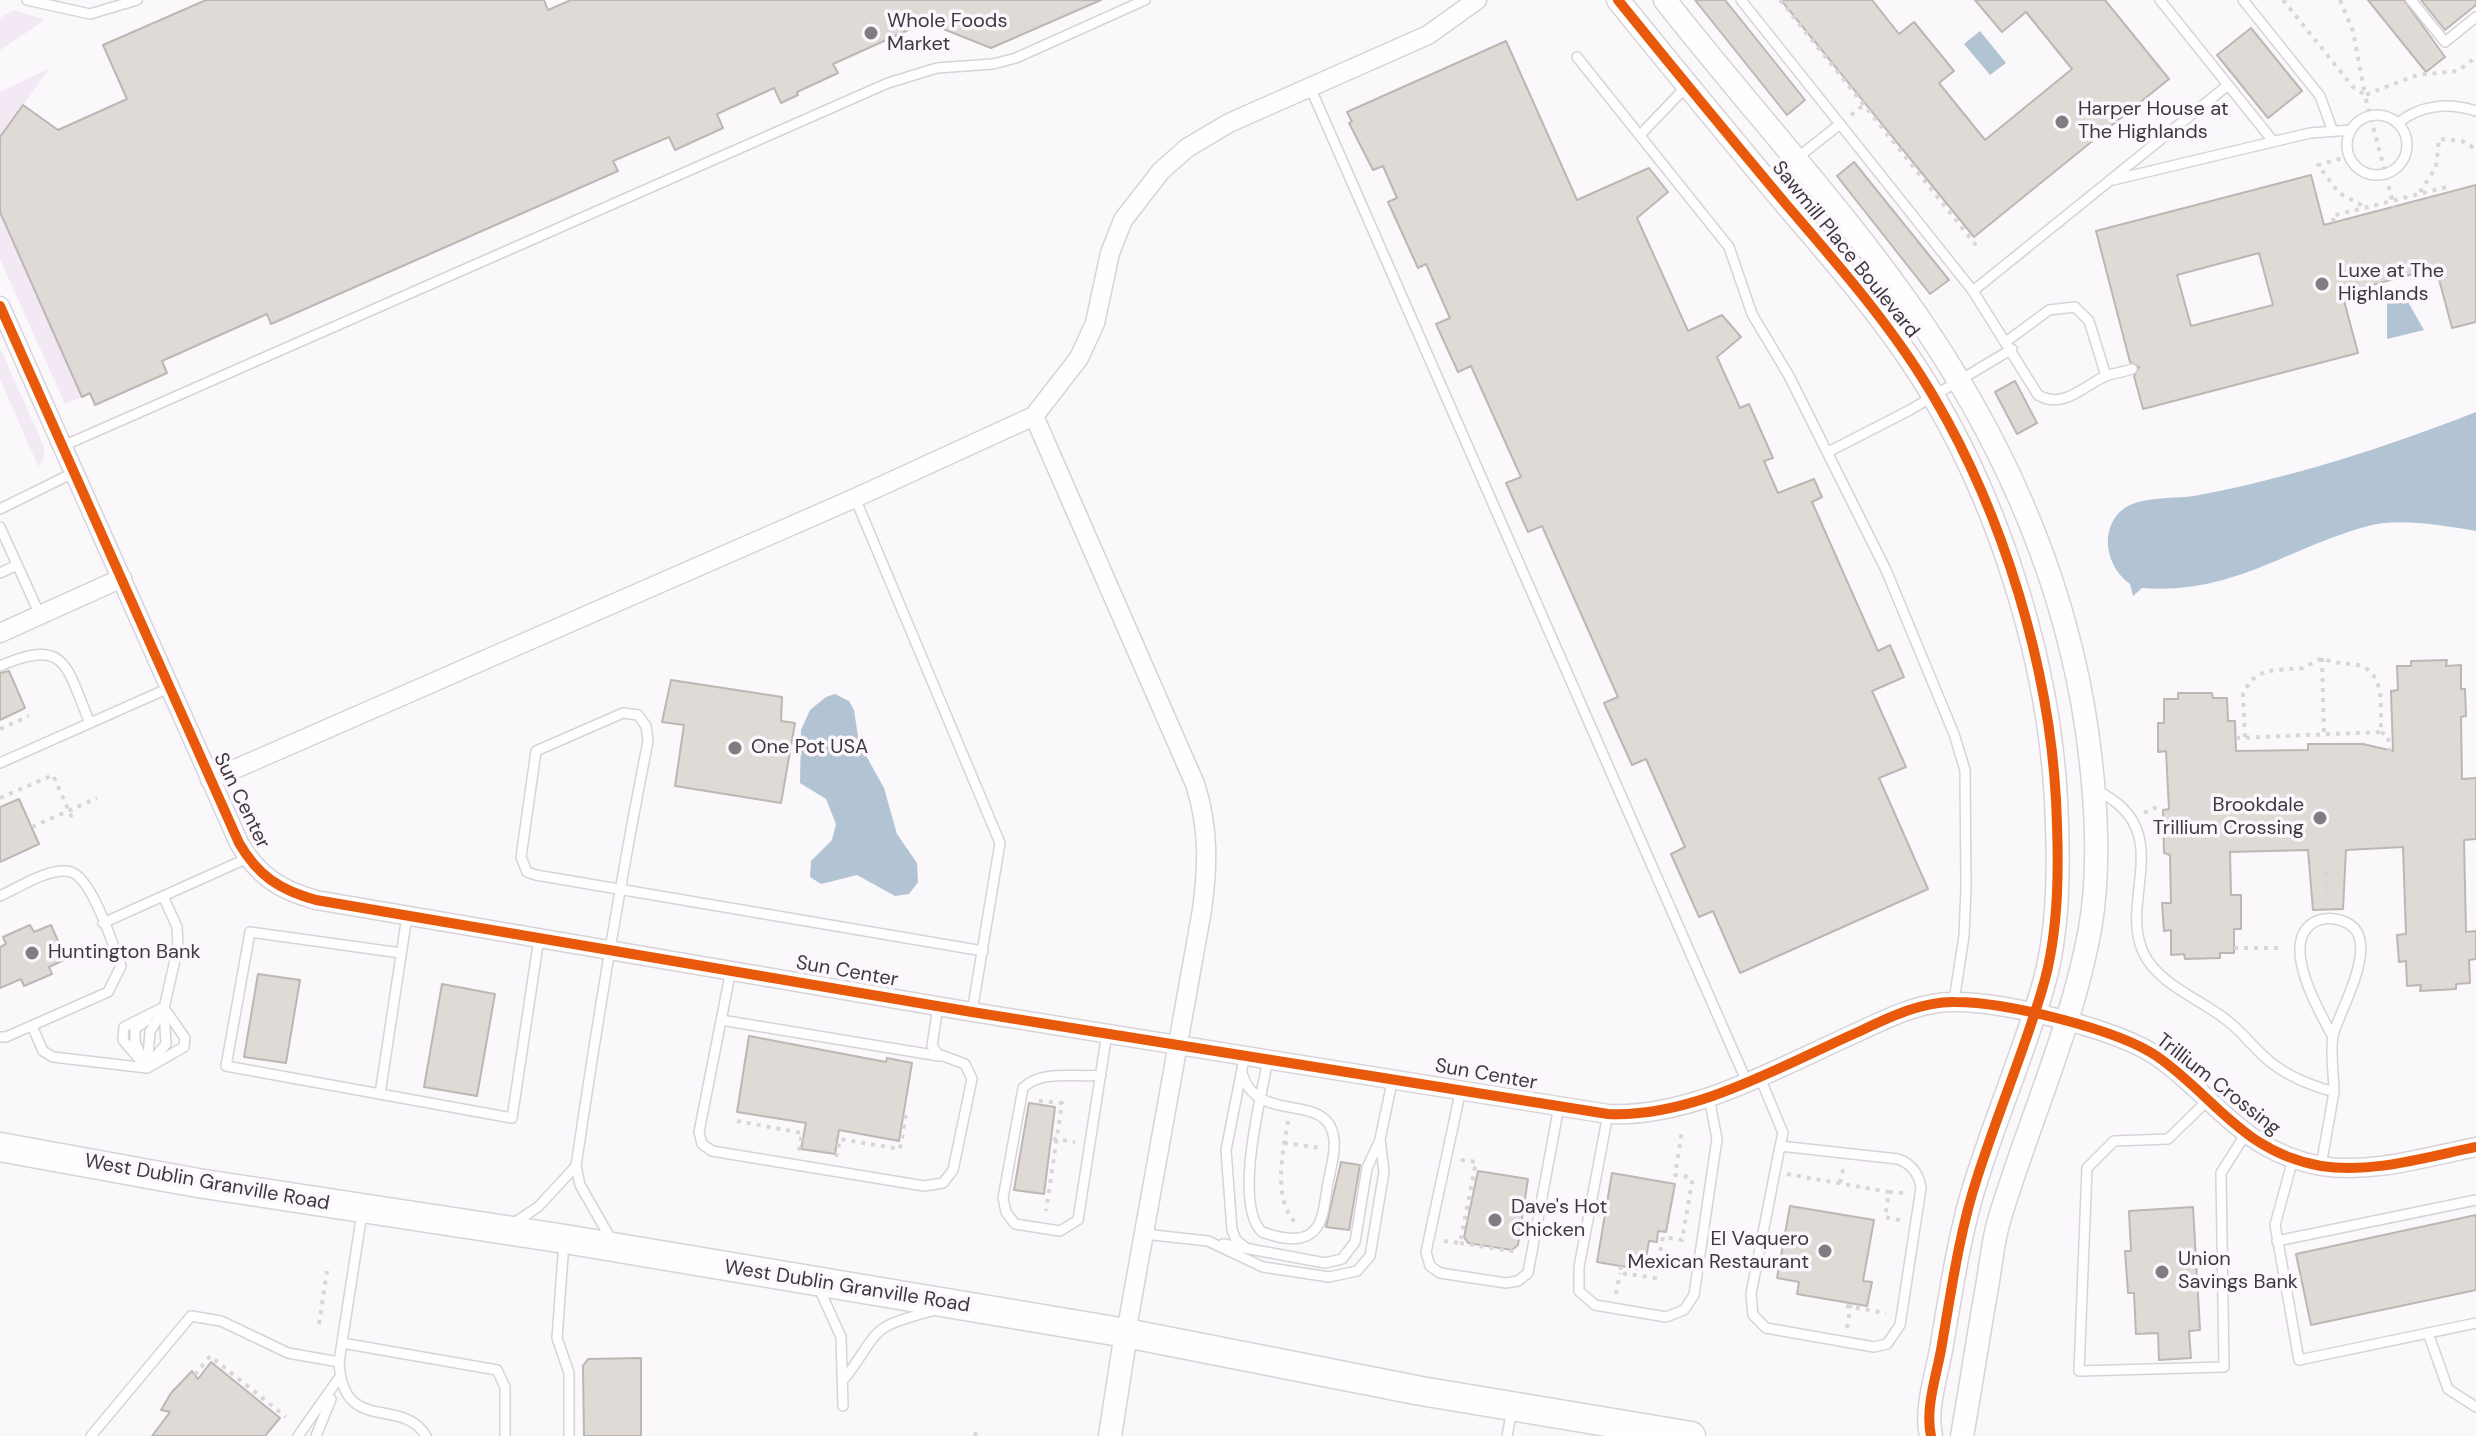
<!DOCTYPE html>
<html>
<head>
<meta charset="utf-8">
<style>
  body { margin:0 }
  canvas { display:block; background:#faf8fb }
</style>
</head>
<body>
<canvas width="2476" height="1436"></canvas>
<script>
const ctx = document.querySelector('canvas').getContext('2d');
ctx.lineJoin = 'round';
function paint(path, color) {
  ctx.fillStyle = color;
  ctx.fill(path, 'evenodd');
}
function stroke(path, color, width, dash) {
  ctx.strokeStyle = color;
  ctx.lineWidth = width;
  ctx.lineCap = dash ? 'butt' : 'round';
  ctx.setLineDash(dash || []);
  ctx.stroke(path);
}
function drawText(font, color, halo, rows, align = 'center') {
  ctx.font = font + ' "DM Sans",sans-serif';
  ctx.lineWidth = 7;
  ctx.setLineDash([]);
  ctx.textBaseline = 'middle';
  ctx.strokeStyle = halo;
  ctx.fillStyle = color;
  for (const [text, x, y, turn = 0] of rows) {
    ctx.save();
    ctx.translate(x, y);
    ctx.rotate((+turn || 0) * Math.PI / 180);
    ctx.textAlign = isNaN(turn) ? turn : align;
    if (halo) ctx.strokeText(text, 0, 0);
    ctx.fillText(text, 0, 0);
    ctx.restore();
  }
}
paint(new Path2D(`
  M14 10 45 20 0 50V18Z
  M50 68 0 137V92Z
  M0 212 82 397 65 404 0 259Z
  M0 348 44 447V461L38 466 0 379Z`), '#f2e9f4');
paint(new Path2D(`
  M1980 31 2006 63 1990 75 1964 44Z
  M2404 295 2424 330 2387 339V300Z
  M2476 412V531C2447 526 2400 518 2372 525 2287 547 2235 595 2142 588L2133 596 2130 584C2107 568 2098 531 2122 510 2139 496 2172 499 2194 496 2291 478 2384 448 2476 412Z
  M835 694 849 701 854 710 859 743 884 788 897 834 917 863 918 882 909 894 895 896 857 875 821 884 810 877 811 861 832 840 836 824 826 799 800 783 801 730 810 710 826 697Z`), '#b2c3d4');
const building = new Path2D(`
  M206 0H544L548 10 571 0H1101L991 48 926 22 833 64 838 73 797 92 798 95 781 103 774 88 717 114 723 128 675 150 669 137 613 161 618 171 271 324 267 314 162 361 167 373 95 405 90 393 82 397 0 212V137L23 105 58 130 127 99 103 45Z
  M1695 0H1725L1805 100 1787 115Z
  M1781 0H1872L1899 34 1914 22 1954 71 1939 83 1985 140 2072 69 2026 12 2002 32 1975 0H2105L2169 79 1974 237Z
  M2368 0H2404L2445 57 2426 72Z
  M2421 0H2476V5L2445 30Z
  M2251 28 2302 91 2268 118 2217 55Z
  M1506 41 1577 200 1649 168 1668 192 1637 218 1688 331 1722 315 1741 337 1717 357 1740 408 1749 404 1773 458 1764 461 1778 493 1814 479 1822 497 1812 502 1878 651 1890 645 1904 677 1872 691 1906 767 1879 778 1928 889 1740 973 1713 911 1699 917 1671 854 1685 847 1646 759 1632 765 1604 703 1618 697 1542 526 1528 532 1506 483 1521 477 1471 366 1458 372 1436 324 1450 318 1426 264 1418 268 1388 202 1397 198 1383 166 1373 170 1349 123 1352 122 1347 112Z
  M1854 162 1949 280 1930 294 1837 176Z
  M2311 175 2324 225 2476 185V322L2452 328 2436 268 2342 293 2358 353 2143 409 2134 376 2139 367 2130 362 2096 231ZM2259 253 2273 305 2191 326 2177 275Z
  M2015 381 2037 423 2017 434 1995 392Z
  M2447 660 2446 666 2461 665V689H2465L2466 716 2461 717 2462 779 2476 778V839L2464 840 2466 932 2476 931V959L2469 960 2470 983 2456 984V989L2420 991 2421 985 2407 986 2406 961 2399 962 2397 935 2406 934 2403 847 2346 850 2343 909 2313 910 2308 850 2230 852 2231 895H2241V929H2234V953H2220V958L2185 959 2184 954 2171 955V930L2164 931 2162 903H2171L2170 855 2164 853 2163 810 2169 809 2166 751 2158 752V723H2164V699H2178V693H2212L2213 698H2227L2228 721H2235L2236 751 2308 750V744H2363L2393 751 2391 691 2398 690 2397 666H2411V661Z
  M9 671 25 708 0 720V673Z
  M671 680 782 697 781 721 795 723 781 803 675 786 684 725 662 722Z
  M19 799 39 844 0 862V807Z
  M30 925 34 932 51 925 66 959 49 967 52 974 24 986 21 979 0 988V947L6 944 3 937Z
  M258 974 300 980 286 1063 244 1057Z
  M442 984 495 994 477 1096 424 1087Z
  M749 1036 886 1062 887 1058 912 1063 899 1141 839 1130 835 1154 801 1149 806 1123 737 1112Z
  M1029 1103 1055 1107 1044 1194 1014 1190Z
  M1341 1162 1360 1165 1349 1230 1326 1227Z
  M1478 1171 1528 1179 1518 1245 1512 1250 1468 1243 1464 1237Z
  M1612 1173 1675 1184 1666 1232 1658 1231 1657 1242 1649 1241 1644 1270 1597 1262Z
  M1790 1206 1874 1220 1863 1281 1872 1282 1867 1306 1797 1294 1799 1282 1777 1278Z
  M2193 1207 2200 1330 2189 1331 2191 1358 2159 1360 2158 1333 2136 1334 2134 1293H2128L2125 1251H2131L2129 1211Z
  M2476 1215V1290L2311 1325 2296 1254Z
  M641 1358V1436H584L583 1366 588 1359Z
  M211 1362 280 1418 265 1436H152L170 1412 161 1410 171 1393 192 1371 198 1379Z`);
paint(building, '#e0dad6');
stroke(building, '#bcb7b4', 2);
const service = new Path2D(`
  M27 0 90 14 137 0
  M1741 0 1840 124 1797 158
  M2160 0 2273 141
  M2243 0 2320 96 2332 129
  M2411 0 2445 42 2476 17
  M1577 57 1729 247 1752 314 1789 376 1886 570 1954 734 1965 770 1966 888 1964 936 1954 1001
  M1310 87 1746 1080
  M2347 145a30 30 0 1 1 60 0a30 30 0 1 1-60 0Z
  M2398 123C2420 105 2448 102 2476 111
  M1840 124 1973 291 2038 395C2064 410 2084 385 2106 376 2114 373 2124 372 2132 369
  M1640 135 1686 87
  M2113 180 2310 133 2351 130
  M1973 291 2228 85
  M2007 341 2049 310 2075 307 2089 321 2106 376
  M63 446 888 83 937 68 993 64 1016 58 1145 0
  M1828 452 1910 410 2012 349
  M855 498 1000 843 972 1012
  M0 509 75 472
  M0 527 40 615
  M0 573 17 565
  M0 666C68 636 66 668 90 723
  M0 763 169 688
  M2096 790C2179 830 2117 900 2144 954 2160 986 2203 1000 2229 1022 2245 1035 2257 1052 2273 1064 2291 1078 2313 1086 2334 1092L2321 1166
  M0 896C18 888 51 866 71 872 92 878 113 945 121 966L108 992 6 1037H0
  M103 923 248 858
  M401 953 250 932 226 1066 512 1118 539 938
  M731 970 699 1132 702 1144 712 1151 924 1186 943 1183 953 1170 972 1079 965 1064 938 1054 932 1046 938 1006
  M721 1020 939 1056
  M32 1026 43 1051 53 1057 147 1068 184 1047 185 1038 164 1008
  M2333 1037C2320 1013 2285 953 2307 928 2314 920 2325 917 2335 919 2391 928 2339 1009 2333 1036 2330 1053 2334 1075 2334 1092
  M142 1058 135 1042V1029L147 1020
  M151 1062 166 1044 164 1011
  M147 1068 150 1032 164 1008 178 947 177 927 163 896
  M147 1068 123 1040 124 1027 162 1008
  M1242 1073C1257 1127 1328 1089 1334 1139 1336 1155 1329 1173 1327 1189 1324 1204 1324 1225 1310 1234 1296 1243 1276 1237 1262 1232 1233 1204 1261 1097 1268 1060
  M1101 1075C1077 1078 1041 1069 1023 1088L1003 1198 1006 1212 1015 1224 1060 1231 1078 1220 1107 1033
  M1759 1075 1783 1133 1780 1146 1751 1294 1753 1315 1766 1328 1874 1347 1887 1344 1900 1325 1921 1188C1919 1174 1912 1164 1898 1159L1780 1146
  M1461 1089 1426 1252 1430 1266 1440 1273 1506 1283 1518 1281 1528 1273 1559 1106
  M380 1094 407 916
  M2206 1102 2168 1139 2114 1141 2087 1168 2079 1371 2224 1367 2221 1173 2245 1135
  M1608 1114 1579 1267V1291L1595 1305 1666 1317 1684 1310 1694 1295 1717 1139 1709 1097
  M2293 1159 2275 1225 2299 1360 2476 1323
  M514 1223 538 1207 576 1166
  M1144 1234 1208 1241 1263 1267 1329 1277 1357 1271 1370 1256 1384 1172 1380 1139 1393 1078
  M612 1241 580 1185 576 1166C597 1023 620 882 648 741L646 726 638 715 623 713 536 751 521 857 527 872 536 875C685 900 834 926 983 951
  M2277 1241 2476 1200
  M564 1242 557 1338 569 1373V1436
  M1223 1244 1325 1263 1342 1259 1355 1242 1367 1168 1380 1140
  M1245 1247 1236 1240 1232 1230 1226 1150 1245 1054
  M818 1286 841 1337 843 1406
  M2428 1333 2448 1389 2476 1407
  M342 1343 497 1370 505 1387V1436
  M339 1362C343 1436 401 1395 426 1436
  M845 1378C882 1329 867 1328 932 1311
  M91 1436 191 1316 221 1321 288 1353 339 1362 362 1213
  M298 1436 339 1378
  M316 1436 331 1399
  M1507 1436 1512 1410`);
const minor = new Path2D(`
  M0 306 239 843C258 876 280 890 316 900L972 1012 1608 1114C1693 1118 1781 1066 1858 1032 1888 1018 1922 1001 1955 1002 2005 1002 2118 1029 2158 1057 2217 1099 2243 1152 2321 1166 2372 1174 2426 1157 2476 1147
  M1034 416 1195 784C1209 827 1208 866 1202 910L1126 1333
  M0 633 122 578
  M210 780 855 498 1034 416 1079 358 1095 323 1110 253 1123 220 1161 171 1187 148 1229 123 1428 35 1477 0`);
const tertiary = new Path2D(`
  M1618 0C1673 68 1729 136 1785 203 1838 265 1894 328 1935 399 2003 515 2049 666 2056 800 2059 861 2060 931 2042 990 2023 1054 1997 1115 1977 1178 1959 1233 1951 1293 1941 1350 1936 1377 1925 1409 1931 1436
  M1665 0C1751 110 1848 213 1926 329 2008 451 2066 586 2087 731 2096 795 2101 866 2090 929 2072 1028 2029 1121 2000 1217 1993 1239 1991 1264 1987 1287 1978 1337 1971 1386 1962 1436
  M1110 1436 1126 1333`);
const primary = new Path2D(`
  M0 1147 198 1183 565 1239 1126 1333 1421 1391 1691 1436`);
stroke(service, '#d7d3d9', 12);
stroke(minor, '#d7d3d9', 21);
stroke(tertiary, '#d7d3d9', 25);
stroke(primary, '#d7d3d9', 31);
stroke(new Path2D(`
  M1780 0 1979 249
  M2283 0 2353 87 2365 95 2394 207
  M2340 0 2353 31 2365 95 2417 75 2458 71 2476 57
  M1851 115 1865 104
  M2350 156 2318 165 2339 193 2365 207
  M2420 192 2436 167 2439 139 2462 141 2476 149
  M2334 222 2332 216 2447 187 2448 192
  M2322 658 2324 734
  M0 729 29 716
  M2381 732 2388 736 2390 758
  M2236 738 2381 732C2380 710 2387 673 2358 665 2345 662 2337 665 2322 658L2303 668 2266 671 2251 680 2243 694 2245 738
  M0 798 53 775 72 818
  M2144 813 2154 808 2163 810
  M32 827 97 798
  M2326 872 2328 905
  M2234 948H2283
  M1039 1101 1062 1103 1046 1211
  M737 1121 802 1133 799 1151
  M1288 1121C1283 1150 1272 1200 1296 1223
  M1053 1139 1075 1142
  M1284 1143 1322 1148
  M836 1157 840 1139 900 1149 906 1115
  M1787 1174 1889 1192 1885 1217 1903 1221
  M1840 1183 1844 1166
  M1889 1192 1903 1193
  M1444 1241 1460 1243 1476 1162 1460 1160
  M1460 1243 1517 1252
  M1621 1266 1620 1273 1655 1278 1663 1237 1682 1240 1692 1182 1690 1177 1675 1175 1682 1131
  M1616 1294 1620 1273
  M1846 1306 1886 1313
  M319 1324 327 1271
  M1847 1328 1851 1303
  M195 1375 210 1356 286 1417
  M975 1436 977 1427`), '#d9d6d9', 4, [4, 6]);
stroke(service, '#fefefe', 9);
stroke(minor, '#fefefe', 18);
stroke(tertiary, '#fefefe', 22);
stroke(primary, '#fefefe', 28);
stroke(new Path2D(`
  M1618 0C1673 68 1729 136 1785 203 1838 265 1894 328 1935 399 2003 515 2049 666 2056 800 2059 861 2060 931 2042 990 2023 1054 1997 1115 1977 1178 1959 1233 1951 1293 1941 1350 1936 1377 1925 1409 1931 1436
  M0 306 239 843C258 876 280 890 316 900L972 1012 1608 1114C1693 1118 1781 1066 1858 1032 1888 1018 1922 1001 1955 1002 2005 1002 2118 1029 2158 1057 2217 1099 2243 1152 2321 1166 2372 1174 2426 1157 2476 1147`), '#e8590c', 10);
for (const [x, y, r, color] of [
  [871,33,8,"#817b82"],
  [2062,122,8,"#817b82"],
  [2322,284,8,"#817b82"],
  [735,748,8,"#817b82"],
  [2320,818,8,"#817b82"],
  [32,953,8,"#817b82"],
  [1495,1220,8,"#817b82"],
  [1825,1251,8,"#817b82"],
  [2162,1272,8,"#817b82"]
]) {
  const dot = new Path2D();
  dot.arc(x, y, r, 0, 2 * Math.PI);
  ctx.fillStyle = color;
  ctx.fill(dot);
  stroke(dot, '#fbf7fc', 3);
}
drawText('20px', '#403841', '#fbf7fc', [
  ["Whole Foods",887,22],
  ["Market",887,45],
  ["Harper House at",2078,110],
  ["The Highlands",2078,133],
  ["Luxe at The",2338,272],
  ["Highlands",2338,295],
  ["One Pot USA",751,748],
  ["Brookdale",2304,806,"right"],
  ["Trillium Crossing",2304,829,"right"],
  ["Huntington Bank",48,953],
  ["Dave's Hot",1511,1208],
  ["Chicken",1511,1231],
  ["El Vaquero",1809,1240,"right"],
  ["Mexican Restaurant",1809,1263,"right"],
  ["Union",2178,1260],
  ["Savings Bank",2178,1283]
], 'left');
drawText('20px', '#403841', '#fbf7fc', [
  ["Sawmill Place Boulevard",1845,250,51],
  ["Sun Center",241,801,64],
  ["Sun Center",847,972,10],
  ["Sun Center",1486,1075,10],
  ["Trillium Crossing",2218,1085,38],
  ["West Dublin Granville Road",207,1183,10],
  ["West Dublin Granville Road",847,1287,9]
]);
</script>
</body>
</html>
